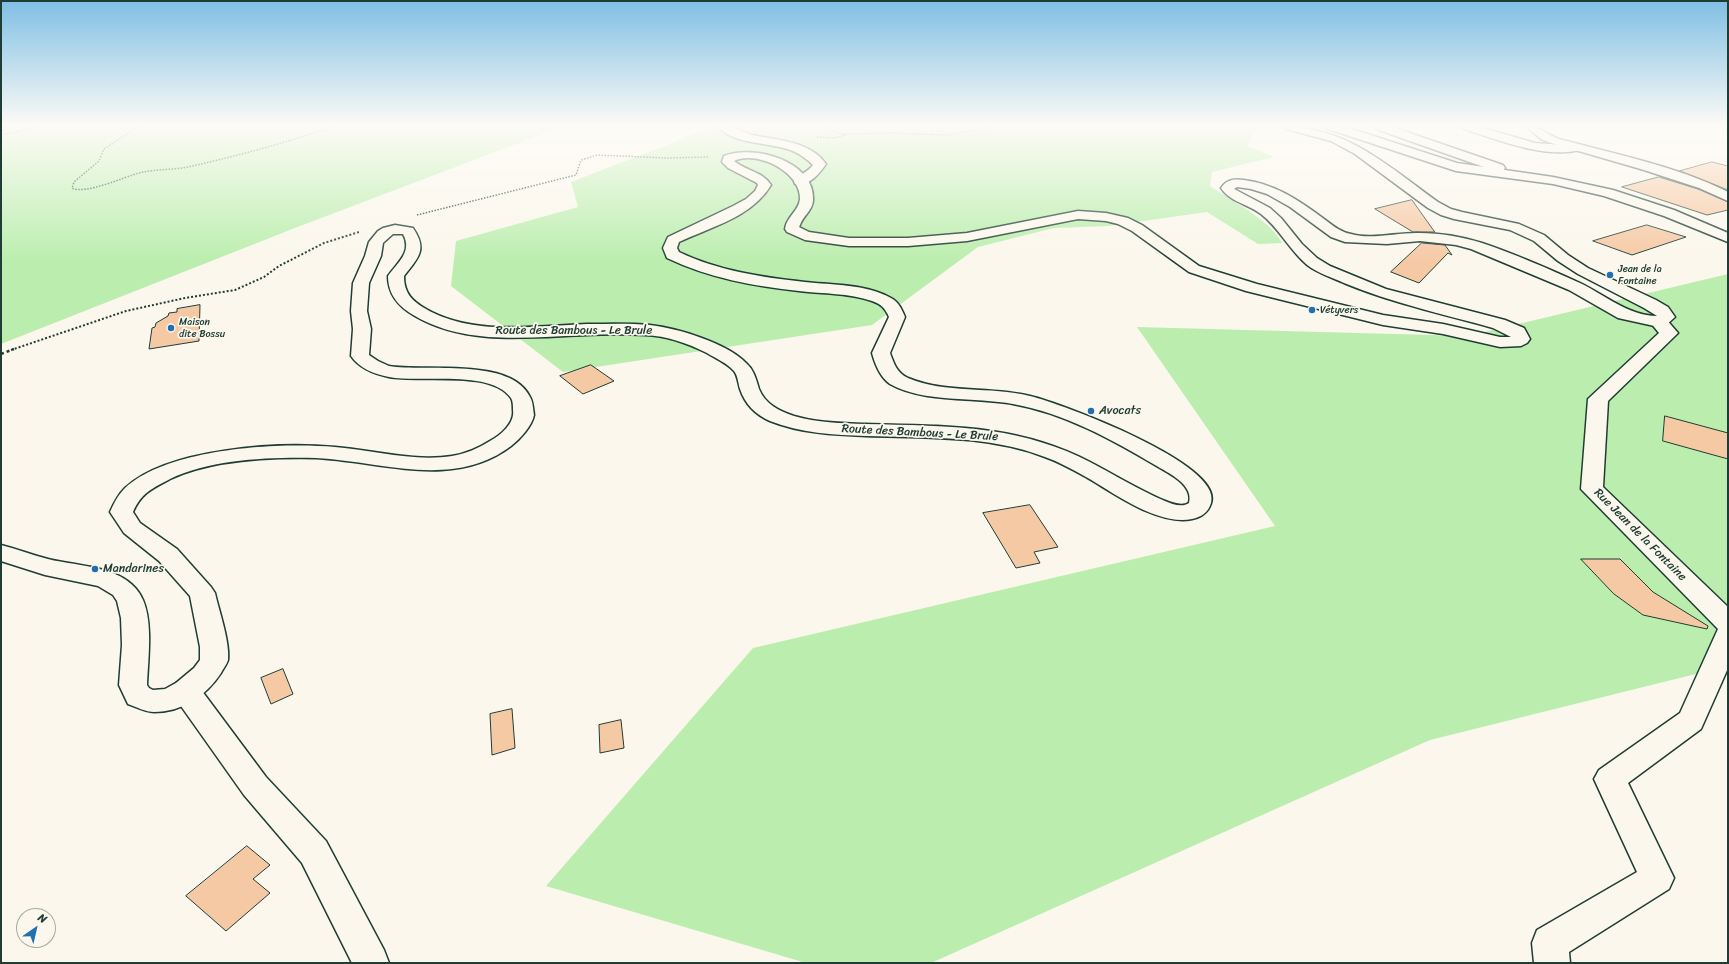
<!DOCTYPE html>
<html>
<head>
<meta charset="utf-8">
<style>
  body { margin:0 }
  #map { position:relative; width:1729px; height:964px; overflow:hidden; background:#fbf7ec; font-family:Sriracha,sans-serif }
  canvas { display:block }
  .frame { position:absolute; inset:0; border:2px solid #1f3d34; pointer-events:none }
  .north { position:absolute; left:16px; top:908px; width:40px; height:40px; box-sizing:border-box; background:#fbf7ec; border:1px solid #a3ada2; border-radius:50%; rotate:34deg; font-size:11px; font-weight:700; line-height:16px; text-align:center; color:#1f3d34 }
  .north::after { content:''; display:block; margin:auto; width:14px; height:18px; background:#1f6fb2; clip-path:polygon(50% 0,100% 100%,50% 72%,0 100%) }
</style>
</head>
<body>
<div id="map">
<canvas width="1729" height="964"></canvas>
<div class="frame"></div>
<div class="north">N</div>
</div>
<script>
const ctx = document.querySelector('canvas').getContext('2d');
ctx.lineJoin = 'round';
function paint(path, color) {
  ctx.fillStyle = color;
  ctx.fill(path, 'evenodd');
}
function stroke(path, color, width, dash) {
  ctx.strokeStyle = color;
  ctx.lineWidth = width;
  ctx.lineCap = dash ? 'butt' : 'round';
  ctx.setLineDash(dash || []);
  ctx.stroke(path);
}
function drawText(font, color, halo, rows, align = 'center') {
  ctx.font = font + ' Sriracha,sans-serif';
  ctx.lineWidth = 3.5;
  ctx.setLineDash([]);
  ctx.textBaseline = 'middle';
  ctx.strokeStyle = halo;
  ctx.fillStyle = color;
  for (const [text, x, y, turn = 0] of rows) {
    ctx.save();
    ctx.translate(x, y);
    ctx.rotate((+turn || 0) * Math.PI / 180);
    ctx.textAlign = isNaN(turn) ? turn : align;
    if (halo) ctx.strokeText(text, 0, 0);
    ctx.fillText(text, 0, 0);
    ctx.restore();
  }
}
paint(new Path2D(`
  M1 127H561L300 226 1 344Z
  M708 127H1257L1248 146 1274 157 1212 172 1210 186C1230 199 1272 222 1282 243L1258 244 1207 212 1108 226 1054 228 978 247 872 325 563 372 451 286 456 241 578 207 571 182 672 143Z
  M1728 274V666L1430 740 931 963H806L546 886 753 648 1275 526 1137 327 1468 336Z`), '#bbeeae');
stroke(new Path2D(`
  M1 130 8 127`), '#5a959a', 4.5);
const building = new Path2D(`
  M1712 162 1728 166V190L1680 171Z
  M1659 177 1698 189 1728 202V210L1707 215 1622 187Z
  M1412 200 1434 231 1435 232H1413L1375 209Z
  M1647 225 1686 237 1632 255 1593 241Z
  M1422 243 1445 245 1452 255 1448 253 1419 283 1391 272Z
  M200 305 199 341 149 349 152 328 155 327 156 323 168 316 169 313 177 312V309Z
  M591 365 614 381 583 394 560 376Z
  M1665 416 1728 433V459L1663 441Z
  M1030 505 1058 547 1034 552 1040 563 1016 568 983 513Z
  M1581 559H1620L1653 592 1708 626 1707 629 1643 615 1614 594Z
  M283 669 293 694 271 704 261 678Z
  M512 709 515 748 492 755 490 714Z
  M621 720 624 748 600 753 599 725Z
  M247 846 270 865 253 879 270 893 226 931 186 896Z`);
paint(building, '#f6c9a5');
stroke(building, '#1f3d34', 1);
const minor = new Path2D(`
  M719 127C723 127 727 127 731 127 738 128 745 133 752 135 777 140 810 141 826 164 819 174 809 187 795 184L794 181C799 174 807 173 813 165 807 159 800 154 793 151 772 142 733 145 719 127Z
  M1375 127H1392L1503 165 1505 168 1503 171H1495L1376 129Z
  M1463 127H1480L1535 143 1580 146 1582 148 1580 150C1545 159 1498 140 1464 129Z
  M1659 317 1665 318 1678 333 1608 401 1603 487 1728 607V668L1701 729 1628 783 1674 878 1669 889 1569 952 1570 963H1534L1532 943 1537 930 1637 872 1594 779 1599 770 1680 713 1718 629 1581 489 1588 399 1659 333 1650 322 1653 318Z
  M186 680 196 683 266 777 326 841 384 950 389 963H352L302 863 244 795 176 699 172 691 176 683Z`);
const major = new Path2D(`
  M1285 127C1348 127 1389 167 1438 202L1451 209 1462 212 1519 224 1544 235 1568 255 1588 268 1656 300 1668 307 1675 317 1665 326 1659 327 1618 318 1569 290 1471 249 1456 245 1420 241 1387 244 1345 242 1331 237 1290 207 1267 194 1251 189 1237 187 1234 189 1236 190 1270 208 1281 218 1302 244 1317 258 1330 266 1386 289 1505 320 1524 328 1530 339 1527 343 1521 346 1500 347 1443 334 1383 325 1246 291 1189 272 1132 231 1118 224 1106 221 1078 219 967 241 908 246H849L805 240 787 232 785 229C786 217 799 211 800 199 801 172 757 150 734 161 746 171 762 171 771 185 752 217 711 227 679 242L677 248 679 252C719 271 761 277 805 282 833 285 866 284 891 298 899 302 902 310 905 317L890 353C894 364 897 373 908 378 946 394 990 386 1030 396 1060 403 1224 464 1211 503 1208 513 1201 517 1192 519 1158 526 1114 493 1086 477 1072 469 1059 462 1045 457 988 435 925 438 866 436 834 435 800 433 770 421 756 415 745 404 740 389 738 383 738 376 734 371 727 363 715 358 707 353 687 343 667 336 645 335 626 334 606 334 587 335 530 337 466 346 415 316 399 307 388 295 388 276 397 263 413 252 403 234H393L383 243 381 256 369 283 367 311 371 329 369 355 378 361 389 366C425 372 511 357 530 397 533 402 533 409 534 415 532 426 520 439 511 446 453 490 380 461 316 458 270 457 212 459 170 479 153 488 141 493 133 512L140 523 177 549 211 587 215 593C219 611 230 642 228 660 227 664 223 669 221 673 206 696 182 712 154 712 146 712 136 707 128 704L119 685 122 645 121 618 117 601 113 595 98 586 45 575 1 561V545C17 549 32 555 48 559 79 567 128 565 143 600 153 623 148 660 147 685L149 688 153 690 165 689 176 683 194 668 200 660V647L190 596 159 561 124 533 110 512C114 503 118 495 125 488 168 448 279 442 335 447 374 450 413 462 452 456 465 454 479 448 490 441 501 435 515 423 513 410 513 406 513 401 511 398 491 369 420 383 389 377 374 374 360 369 351 356L353 329 351 311 353 283 365 256 369 242 378 231 383 228 395 225 413 228C428 250 418 258 404 276 404 293 412 301 426 309 473 336 534 326 587 324 608 324 629 323 650 325 677 328 727 343 746 363 754 370 756 379 759 389 765 404 779 411 794 416 817 423 842 423 865 424 907 425 949 425 991 431 1026 436 1059 446 1090 462 1115 475 1139 490 1165 501 1172 504 1182 508 1189 503 1194 484 1168 473 1155 465 1111 439 1064 413 1013 404 976 397 923 403 890 384 880 377 875 364 872 353L889 317C885 308 881 304 872 301 849 293 823 294 799 291 753 286 709 278 667 258L663 248 668 237 733 206 746 199 755 191 758 185 757 183 728 168 722 162 724 156C753 144 816 161 813 201 812 211 803 216 800 225L799 227 809 232 849 238H908L967 233 1078 211 1106 213 1128 218 1142 225 1199 266 1257 284 1383 315 1443 324 1500 337H1511L1493 328C1443 314 1392 303 1344 283 1331 277 1317 273 1306 264 1289 249 1279 228 1261 214 1248 204 1230 202 1221 188 1227 179 1235 179 1244 180 1274 184 1297 199 1320 216 1330 223 1339 232 1351 234 1372 240 1398 232 1420 233 1440 233 1463 237 1482 243 1515 254 1549 269 1580 283 1605 295 1629 316 1657 316L1644 308 1578 274 1558 261 1534 241 1510 230 1454 219 1441 215 1428 208 1355 154 1331 141 1286 129Z
  M1327 127 1352 129 1457 163 1553 177 1613 190 1674 210 1728 233V242L1664 216 1604 196 1553 184 1456 171 1328 129Z
  M1527 127C1543 127 1544 133 1559 139 1615 154 1676 166 1728 192V201L1699 188 1644 170 1551 143 1541 139Z`);
stroke(minor, '#1f3d34', 3);
stroke(major, '#1f3d34', 3);
stroke(new Path2D(`
  M138 127 104 149 99 161 74 182 72 188C85 195 124 177 139 173 155 169 172 170 188 167 237 156 285 143 332 127
  M843 134 895 133 947 135 994 127
  M1 135 39 127
  M817 137 834 138 845 135 824 127
  M417 215 576 175 581 160 597 155 666 158 709 157`), '#1f3d34', 1.5, [1.5, 1.5]);
stroke(new Path2D(`
  M11 350 126 311 185 298 235 290 264 277 279 266 324 243 359 232`), '#1f3d34', 2, [2, 2]);
stroke(new Path2D(`
  M1 354 14 349`), '#1f3d34', 2.5, [3, 3]);
paint(minor, '#fbf7ec');
paint(major, '#fbf7ec');
const sky = ctx.createLinearGradient(0, 0, 0, 262);
sky.addColorStop(0, '#7fbfe4');
sky.addColorStop(0.48, '#fdfbf6');
sky.addColorStop(1, '#fdfbf600');
ctx.fillStyle = sky;
ctx.fillRect(0, 0, 1729, 262);
for (const [x, y, r, color] of [
  [1610,275,4,"#1f6fb2"],
  [1312,310,4,"#1f6fb2"],
  [171,328,4,"#1f6fb2"],
  [1091,411,4,"#1f6fb2"],
  [95,569,4,"#1f6fb2"]
]) {
  const dot = new Path2D();
  dot.arc(x, y, r, 0, 2 * Math.PI);
  ctx.fillStyle = color;
  ctx.fill(dot);
  stroke(dot, '#fbf7ec', 1.5);
}
drawText('10px', '#1f3d34', '#fbf7ec', [
  ["Jean de la",1618,269],
  ["Fontaine",1618,281],
  ["Vétyvers",1320,310],
  ["Maison",179,322],
  ["dite Bossu",179,334]
], 'left');
drawText('12px', '#1f3d34', '#fbf7ec', [
  ["Route des Bambous - Le Brule",574,331],
  ["Route des Bambous - Le Brule",920,433,3],
  ["Rue Jean de la Fontaine",1640,535,45]
]);
drawText('12px', '#1f3d34', '#fbf7ec', [
  ["Avocats",1099,411],
  ["Mandarines",103,569]
], 'left');
</script>
</body>
</html>
